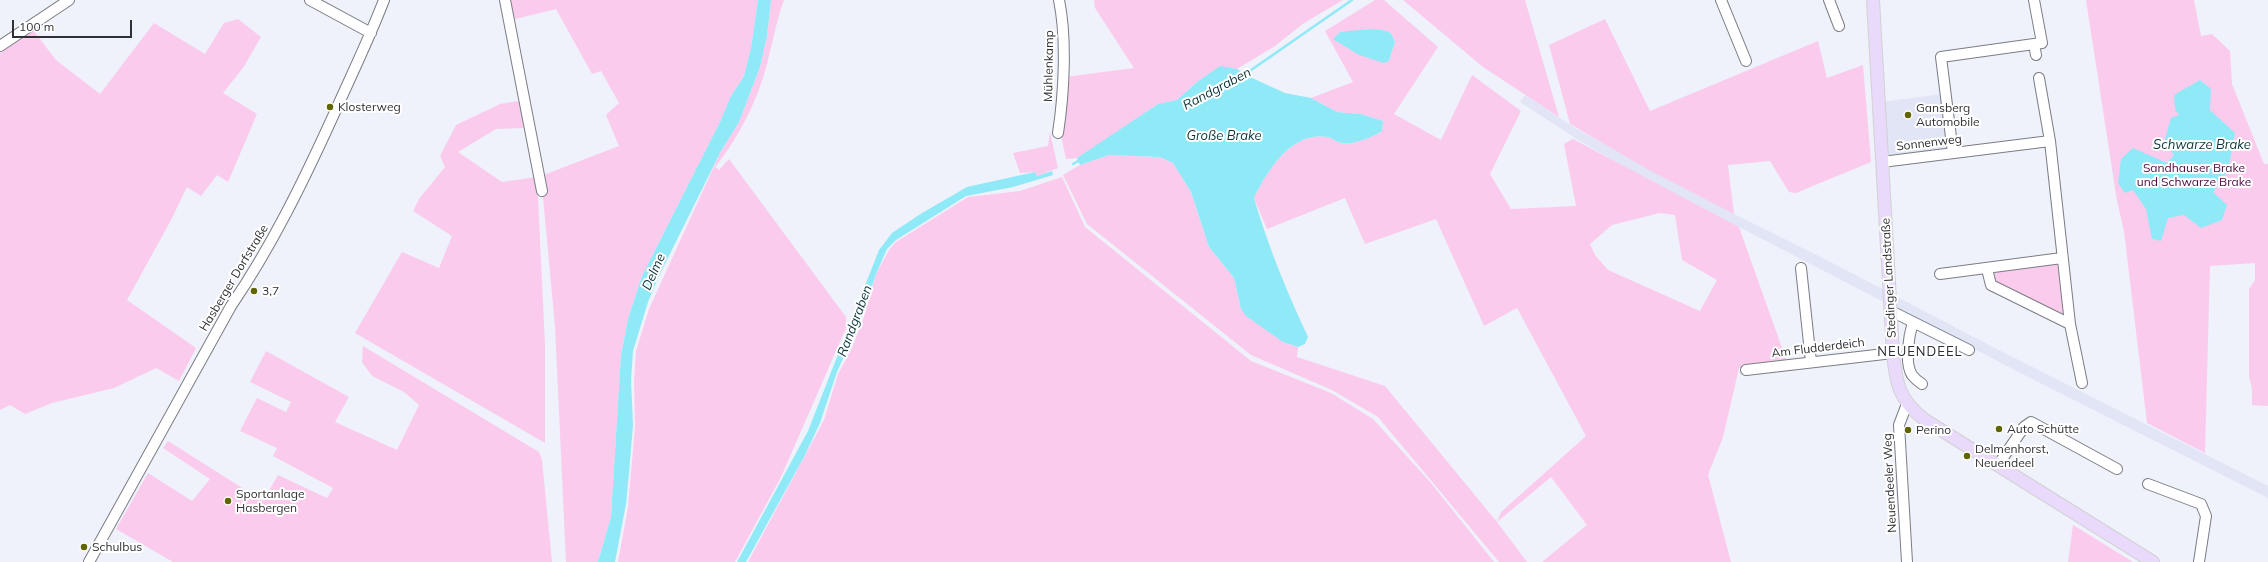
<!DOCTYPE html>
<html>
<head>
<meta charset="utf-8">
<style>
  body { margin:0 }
  #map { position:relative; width:2268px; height:562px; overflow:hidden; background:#eff1fb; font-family:Mulish,sans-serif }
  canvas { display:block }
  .scale { position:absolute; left:12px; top:20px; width:120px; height:18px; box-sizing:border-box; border:2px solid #303134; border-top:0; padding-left:5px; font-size:12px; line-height:14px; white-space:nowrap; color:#303134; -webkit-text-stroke:3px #fff; paint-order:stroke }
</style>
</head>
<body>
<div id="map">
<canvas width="2268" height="562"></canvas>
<div class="scale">100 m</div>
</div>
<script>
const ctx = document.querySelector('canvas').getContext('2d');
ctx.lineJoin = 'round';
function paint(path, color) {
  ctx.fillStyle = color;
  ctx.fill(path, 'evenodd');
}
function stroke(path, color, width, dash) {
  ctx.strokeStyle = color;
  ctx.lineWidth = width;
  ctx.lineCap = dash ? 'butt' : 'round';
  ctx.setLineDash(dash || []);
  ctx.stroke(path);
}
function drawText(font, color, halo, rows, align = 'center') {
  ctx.font = font + ' Mulish,sans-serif';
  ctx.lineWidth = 4;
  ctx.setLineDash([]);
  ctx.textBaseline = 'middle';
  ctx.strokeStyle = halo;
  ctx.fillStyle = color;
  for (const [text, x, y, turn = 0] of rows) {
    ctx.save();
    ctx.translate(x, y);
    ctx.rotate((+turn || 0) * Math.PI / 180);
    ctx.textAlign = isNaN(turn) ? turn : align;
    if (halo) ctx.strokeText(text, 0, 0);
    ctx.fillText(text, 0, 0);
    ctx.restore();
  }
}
paint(new Path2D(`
  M1942 94 1950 149 1886 155 1881 102Z
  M1525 95 1575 128 1734 214 1819 256 1987 344 2268 486V498L2038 382 1635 173 1578 140 1520 102Z`), '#e1e5f6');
paint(new Path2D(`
  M509 0H758L751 48 744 76 731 96 720 122 642 276 628 319 621 355 611 517 598 562H566L555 326 541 176 619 146 606 115 619 103 601 71 592 74 556 9 515 19Z
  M771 0H784C773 30 770 62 758 92 748 118 733 145 715 167L719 170 729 159 846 317V328L781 477 735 562H618L628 507 635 427 634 381 636 351 649 309 721 151 739 122 760 67 767 36Z
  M1094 0H1343L1304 23 1275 46 1237 69 1220 67 1197 82 1177 100 1158 104 1098 145 1077 158 1066 159 1061 135 1065 77 1134 68 1095 8Z
  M1375 0H1384L1438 47 1394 114 1441 140 1472 75 1521 111 1490 174 1511 209 1576 206 1564 144 1573 139 1739 227 1787 362 1739 368 1723 437 1708 475 1731 562H1542L1587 525 1551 477 1497 522 1527 562H1499L1378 417 1332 390 1251 355 1087 224 1063 175 1080 165 1109 155 1160 157 1173 163 1191 192 1209 247 1234 278 1241 309 1283 342 1298 347 1297 357 1385 386 1497 522 1501 512 1586 436 1517 308 1484 326 1436 219 1365 244 1345 198 1267 229 1254 198C1267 171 1292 130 1328 137 1333 138 1337 143 1342 143 1352 145 1374 137 1382 131L1383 121 1361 114 1337 112 1311 98 1353 82 1325 31ZM1369 29 1391 33 1395 42 1389 61 1358 31ZM1660 213 1675 215 1682 260 1717 280 1700 311 1608 270 1595 255 1590 244 1612 225Z
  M1403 0H1525L1559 117 1483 67Z
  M2086 0H2194L2201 36 2212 34 2230 51 2232 84 2264 164H2268V406L2252 405V389L2249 376V289L2255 280V263L2210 266 2205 453 2147 423 2124 231 2117 201Z
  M238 19 261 37 243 68 223 93 257 114 228 182 217 175 201 196 187 187 170 222 127 300 196 348 179 381 156 368 114 388 52 403 25 414 10 405 0 410V53L33 30 56 60 100 94 154 23 205 54 224 23Z
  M1605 19 1650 111 1818 41 1827 78 1863 65 1871 162 1796 193 1789 192 1770 161 1728 165 1734 214 1649 170 1570 124 1549 45Z
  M519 101 524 128 496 129 458 152 502 182 537 177 545 344V443L355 333 402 252 439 268 452 236 413 211 419 199 445 167 440 156 456 125 500 104Z
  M1050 132 1058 168 1037 176 1035 172 1020 173 1013 153 1048 146Z
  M1062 177 1085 227 1251 361 1331 393 1373 419 1431 483 1494 562H748L824 420 838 374 852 348 864 317 876 274 889 250 896 242 968 197 1020 191Z
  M2058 264 2065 308 2063 313 2058 315 1993 283 1992 277 1996 272Z
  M363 346 539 452 542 460 552 562H173L116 529 148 473 192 501 210 479 163 448 168 441 263 501 278 475 327 498 333 488 273 456 277 448 240 431 257 398 286 412 291 402 250 382 266 351 349 397 335 422 397 450 419 405 404 392 372 376 362 362Z
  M2073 525 2133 562H2068Z`), '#fbcbed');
paint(new Path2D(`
  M758 0H771L767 36 760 67 739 122 721 151 657 280 648 302 633 351 631 380 633 425 629 473 626 504 615 562H598L611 517 621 355 628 319 642 276 720 122 731 96 744 76 751 48Z
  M1369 29 1382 30 1391 33 1395 42 1389 61 1384 63 1359 55 1333 39 1340 32Z
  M1220 66 1237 69 1250 77 1285 93 1311 98 1337 112 1361 114 1383 121 1382 131C1374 137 1352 145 1342 143 1337 143 1333 138 1328 137 1292 130 1267 171 1254 198 1268 246 1287 292 1308 337L1305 344 1298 347 1283 342 1246 316 1241 309 1234 278 1209 247 1191 192 1173 163 1160 157 1109 155 1080 165 1077 158 1158 104 1177 100 1197 82Z
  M2200 80 2211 89 2210 110 2235 133 2228 171 2213 192 2227 205 2222 220 2201 228 2184 215 2168 218 2161 241 2152 239 2146 209 2133 190 2125 193 2118 183 2121 159 2133 148 2167 163 2174 155 2164 142 2171 118 2179 115 2175 109 2174 95Z
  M1052 171 1053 175 1013 187 966 196 896 240 887 249 876 274 863 314 837 372 820 423 804 457 746 562H737L808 431 879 250 892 233 922 213 967 187 1035 172 1037 176Z`), '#90e9f7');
stroke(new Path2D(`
  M1244 75 1352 0
  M1073 164 1080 160`), '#90e9f7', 2.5);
const minor = new Path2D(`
  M310 0 371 33
  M505 0 542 191
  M1721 0 1746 61
  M1829 0 1839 26
  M2034 0 2042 43 2034 44 2036 55
  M0 46 69 0
  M2039 78 2050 141
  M1058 133C1064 94 1067 39 1059 0
  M1953 153 1941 57 2034 44
  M1882 162 2050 141 2070 324 2082 383
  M1801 268 1811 362
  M1987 269 1991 285 2070 324
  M1940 274 2062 258
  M1891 311 1969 350
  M1913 322C1909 335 1904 362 1912 375 1915 379 1919 382 1922 384
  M1746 370 1893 353
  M1907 404 1899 425 1907 562
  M1998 465 2024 427 2031 422 2117 469
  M2148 484 2201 504 2206 516 2199 562
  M89 562 231 306C272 246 304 180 334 114 351 76 369 39 384 0`);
const major = new Path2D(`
  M1873 0 1893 353C1896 384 1899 400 1925 420L2153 562`);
stroke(minor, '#7b7d85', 12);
stroke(major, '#d1d2d2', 14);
stroke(minor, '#fff', 10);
stroke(major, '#e9dafc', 12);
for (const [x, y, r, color] of [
  [330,107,4,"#616501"],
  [1908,115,4,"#616501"],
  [254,291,4,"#616501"],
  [1999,429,4,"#616501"],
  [1908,430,4,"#616501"],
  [1967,456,4,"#616501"],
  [228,501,4,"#616501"],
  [84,547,4,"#616501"]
]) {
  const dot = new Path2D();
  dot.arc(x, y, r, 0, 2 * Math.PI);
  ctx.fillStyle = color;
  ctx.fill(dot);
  stroke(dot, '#fff', 1.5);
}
drawText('12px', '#303134', '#fff', [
  ["Mühlenkamp",1049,66,-89],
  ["Sonnenweg",1929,143,-7],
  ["Hasberger Dorfstraße",234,278,-59],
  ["Stedinger Landstraße",1889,278,-93],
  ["Am Fludderdeich",1818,348,-7],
  ["Neuendeeler Weg",1890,483,-93]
]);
drawText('12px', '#303134', '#fff', [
  ["Klosterweg",338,107],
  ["Gansberg",1916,108],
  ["Automobile",1916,122],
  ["3,7",262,291],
  ["Auto Schütte",2007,429],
  ["Perino",1916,430],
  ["Delmenhorst,",1975,449],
  ["Neuendeel",1975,463],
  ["Sportanlage",236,494],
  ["Hasbergen",236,508],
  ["Schulbus",92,547]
], 'left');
drawText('12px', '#4f0b42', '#fff', [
  ["Sandhauser Brake",2194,168],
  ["und Schwarze Brake",2194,182]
]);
drawText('italic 13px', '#08353b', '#fff', [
  ["Randgraben",1217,89,-28],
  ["Große Brake",1224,136],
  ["Schwarze Brake",2202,145],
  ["Delme",654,272,-66],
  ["Randgraben",855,321,-69]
]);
ctx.letterSpacing = '1px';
drawText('13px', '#292b32', '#fff', [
  ["NEUENDEEL",1920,352]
]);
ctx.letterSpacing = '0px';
</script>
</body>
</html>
